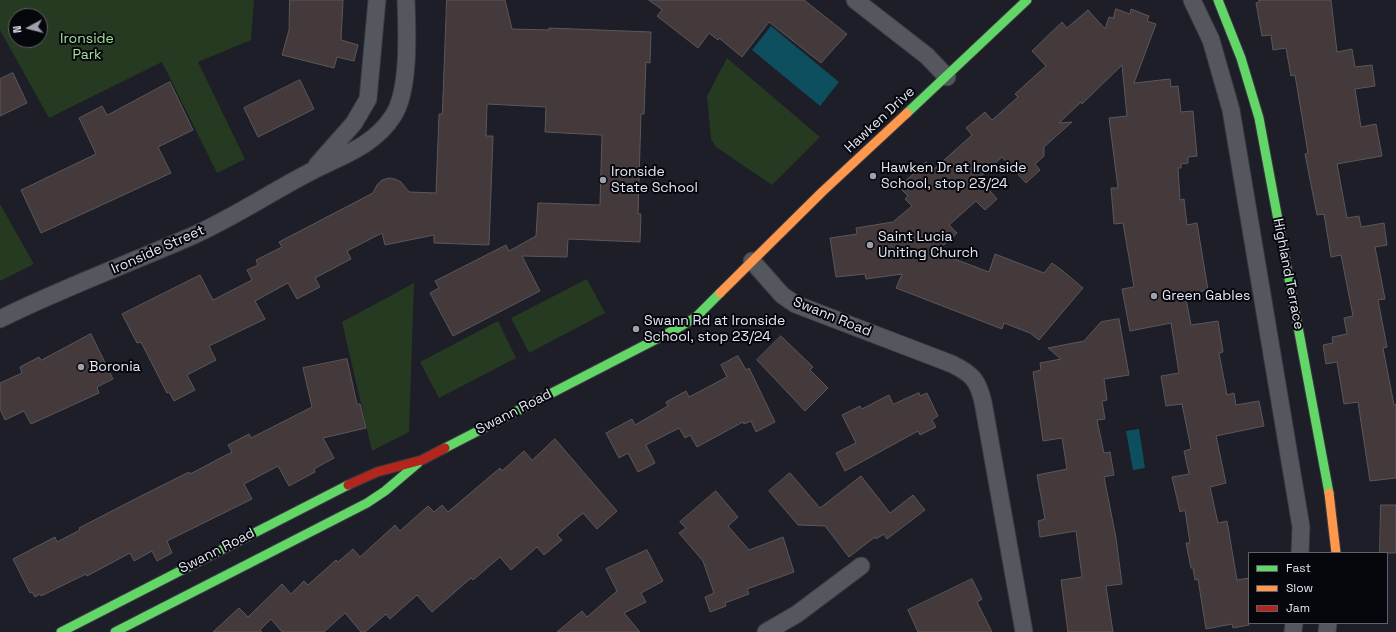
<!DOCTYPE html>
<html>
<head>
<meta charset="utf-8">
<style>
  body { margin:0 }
  #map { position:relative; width:1396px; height:632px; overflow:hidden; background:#1d1e27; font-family:"Space Grotesk",sans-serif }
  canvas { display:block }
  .legend { position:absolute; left:1248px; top:552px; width:140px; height:72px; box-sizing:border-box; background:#06070d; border:1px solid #5f6068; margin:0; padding:5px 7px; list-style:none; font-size:12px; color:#e4e6f1 }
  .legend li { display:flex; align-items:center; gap:8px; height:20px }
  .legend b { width:20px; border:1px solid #5f6068 }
  .north { position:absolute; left:8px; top:8px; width:40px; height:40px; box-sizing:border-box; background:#06070d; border:1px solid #5f6068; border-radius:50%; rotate:263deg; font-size:11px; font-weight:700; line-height:16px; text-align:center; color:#e4e6f1 }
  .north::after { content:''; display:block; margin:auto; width:14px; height:18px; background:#9ea0aa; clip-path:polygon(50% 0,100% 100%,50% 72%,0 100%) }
</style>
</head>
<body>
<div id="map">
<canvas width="1396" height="632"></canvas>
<ul class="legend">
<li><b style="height:5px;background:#63d668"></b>Fast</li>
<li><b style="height:5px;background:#ff974d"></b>Slow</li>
<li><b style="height:5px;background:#b3261e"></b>Jam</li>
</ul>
<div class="north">N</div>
</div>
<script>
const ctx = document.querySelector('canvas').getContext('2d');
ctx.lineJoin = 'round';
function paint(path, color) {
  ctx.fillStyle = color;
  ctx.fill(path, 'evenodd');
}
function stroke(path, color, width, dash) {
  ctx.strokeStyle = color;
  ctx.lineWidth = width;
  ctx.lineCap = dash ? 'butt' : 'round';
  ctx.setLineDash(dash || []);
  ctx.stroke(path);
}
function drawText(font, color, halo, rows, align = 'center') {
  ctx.font = font + ' "Space Grotesk",sans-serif';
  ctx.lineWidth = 4;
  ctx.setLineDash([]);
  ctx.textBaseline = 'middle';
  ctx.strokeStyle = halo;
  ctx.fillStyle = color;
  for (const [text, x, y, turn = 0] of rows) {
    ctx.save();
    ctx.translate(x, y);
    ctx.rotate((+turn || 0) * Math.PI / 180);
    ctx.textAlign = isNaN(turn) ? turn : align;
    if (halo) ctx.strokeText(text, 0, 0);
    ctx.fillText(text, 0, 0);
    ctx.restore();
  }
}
paint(new Path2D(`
  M0 0H254L251 40 198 62 245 159 217 173 162 62 49 118 0 30ZM16 16H40V40H16Z
  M727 58 820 137 772 185 716 147 711 139 707 96Z
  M0 204 34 264 0 281Z
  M587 279 605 313 529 353 511 318Z
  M414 283 409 432 372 451 342 322Z
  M498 321 516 358 439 398 420 362Z`), '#253a21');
paint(new Path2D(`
  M771 26 839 82 820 106 752 50Z
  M1139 429 1145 468 1133 470 1126 431Z`), '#0d4e5f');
const building = new Path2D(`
  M290 0H343L341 40 358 45 354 61 337 57 334 68 282 55 289 30Z
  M447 0H505L512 29 549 30V28L651 32 650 63 646 62 644 114H641L638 214H641L640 242 568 239 567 257 522 256 540 291 453 336 430 293 439 288 435 281 506 245 509 251 536 236 538 203 600 205 602 135 545 132 546 107 487 104 486 136H493L489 245 434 243V235L385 245 382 233 347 251 351 259 315 278 320 287 297 299 288 283 255 301 265 319 209 346 216 360 187 375 195 390 174 401 169 392 167 393 141 342 137 343 122 314 200 275 213 300 252 280 247 270 258 265 256 260 282 247 279 242 373 193 377 185 382 180 389 178 395 179 401 182 409 192 436 193 439 114H442Z
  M649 0H804L847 34 821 63 769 22 742 57 719 38 718 40 709 33 698 48 657 16 662 10Z
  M1259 0H1331L1337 52 1352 49 1355 67 1372 65 1375 86 1355 89 1361 127 1376 124 1382 156 1337 164 1347 218 1359 216 1361 227 1384 223 1387 245 1375 247 1385 299 1378 300 1387 347 1383 348 1394 405 1396 404V478L1370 481 1358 402 1344 404 1337 362 1326 364 1323 345 1333 343 1332 337 1347 334 1344 318 1353 316 1341 255 1331 257 1324 214 1317 215 1305 154 1308 153 1295 75 1291 76 1286 48 1273 50 1271 35 1262 36 1256 3 1259 2Z
  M1116 9 1130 14 1131 9 1149 16 1147 21 1156 24 1134 83 1170 79 1171 87 1178 86 1181 112 1193 111 1197 156 1188 157V163L1181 164V168H1178L1180 200 1184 199 1187 225 1197 223 1208 290 1185 294 1191 325 1218 321 1223 352 1219 353 1227 395 1234 393 1236 405 1259 401 1264 426 1216 436 1226 483 1210 487 1218 523 1227 521 1237 580 1249 578V625L1233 628 1232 624 1206 629 1198 579 1195 580 1193 568H1191L1186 543H1190L1185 510 1180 512 1172 477 1189 474 1184 451 1191 449 1182 404 1166 406 1161 376 1179 373 1171 323 1130 331 1122 289 1134 287 1123 223 1114 224 1111 188H1118L1109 118 1127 116 1122 65 1082 104 1081 102 1059 123 1072 122 1044 147V156L1035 164 1040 170 1026 183 1002 157 979 178 997 199 985 210 976 201 949 225 957 233 936 252 989 272 995 254 1044 273 1052 263 1063 271 1083 288 1039 340 1030 333 1004 323 1002 329 896 288 902 274 866 279 865 274 836 277 830 238 857 234 856 228 893 222 912 206 905 199 908 196 899 187 926 162 933 170 972 135 966 128 985 112 992 120 1018 97 1015 94 1046 66 1032 51 1062 22 1067 28 1088 10 1105 29 1109 17 1113 18Z
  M13 73 27 103 0 116V79Z
  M300 80 314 109 258 137 244 108Z
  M170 82 193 130 158 147 171 173 41 233 21 190 96 154 79 118 102 106 107 115Z
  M1119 319 1129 375 1104 379 1107 400 1102 401 1105 419 1097 420 1104 453 1110 452 1114 475 1104 477 1116 538 1122 584 1106 586 1113 632H1068L1061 580 1082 577 1076 531 1040 537 1038 521 1045 519 1037 475 1067 469 1062 438 1043 441 1033 372 1041 370 1040 363 1061 359 1048 348 1084 341 1101 322Z
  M91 334 113 379 97 387 99 393 31 424 24 411 5 420 0 409V383L22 373 20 367 39 357 41 360Z
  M781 336 813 367 810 370 828 388 805 411 757 360Z
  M738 356 746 370 749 368 775 422 756 432 751 421 744 424 743 422 697 447 690 435 685 438 679 428 646 445 655 463 638 472 628 453 619 458 606 433 632 419 635 425 668 406 666 402 686 391 689 397 727 377 721 365Z
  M347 359 357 404H360L366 428 323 438 334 458 314 469 315 472 289 486 278 466 244 484 252 499 167 541 172 553 157 561 152 551 134 561 130 553 87 576 86 574 41 596 40 594 35 597 32 592 30 593 13 559 55 537 57 542 80 530 79 528 141 496 189 472 190 474 232 452 228 445 249 434 251 438 312 407 303 368Z
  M919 393 920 396 927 393 938 416 932 420 936 427 920 435 918 431 845 471 836 453 856 443 842 415 860 406 862 409 889 395 893 404Z
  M555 439 617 511 597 529 583 513 557 535 562 540 544 555 537 547 511 570 500 557 473 580 471 578 432 612 417 595 390 619 386 614 365 632H361L345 613 324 632H282L271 619 260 630 262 632H213L239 608 248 617 282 584 291 594 304 581 308 585 336 560 338 562 353 549 360 557 395 525 400 531 428 506 434 512 442 505 448 512 500 468 502 471 524 451 532 460Z
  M790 473 820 508 861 476 890 513 913 495 925 510 887 539 884 534 876 539 875 537 849 557 825 526 798 525 769 491Z
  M716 491 738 517 728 526 749 550 783 537 794 572 747 589 749 594 725 603 726 606 710 612 705 597 714 593 703 561 679 533 686 528 680 522Z
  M1381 505H1396V553H1380Z
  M647 550 663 581 641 593 646 602 624 613 640 632H557L582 611 587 617 617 591 606 569Z
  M972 579 982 599 977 602 992 632H918L908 610Z`);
paint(building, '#443a3c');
stroke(building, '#5b575a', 1);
const street = new Path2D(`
  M855 0 927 56 947 77
  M1192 0 1211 40 1231 110 1297 503 1301 527 1300 553
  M317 165 354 123 368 99 377 0
  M752 261 782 295 795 304 952 364C972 374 978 380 983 402L1024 632
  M0 319C62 288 128 264 192 236 233 218 271 192 312 171 341 156 374 146 393 116 410 91 407 30 406 0
  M766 632 797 614 861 566
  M1293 632 1294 623
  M1327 632 1328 623`);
const fast = new Path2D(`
  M1218 0 1241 58 1259 118 1329 493
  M907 113 1027 0
  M445 448 678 328 696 317 720 293
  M61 632 348 485
  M115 632 367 503 385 491 418 463`);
const slow = new Path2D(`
  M720 293 822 192 907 113
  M1329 493 1336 553`);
const jam = new Path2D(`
  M348 485 377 472 422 460 445 448`);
stroke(street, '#393940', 19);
stroke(fast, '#393940', 11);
stroke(slow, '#393940', 11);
stroke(jam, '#393940', 11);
stroke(street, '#55575e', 17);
stroke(fast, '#63d668', 9);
stroke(slow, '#ff974d', 9);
stroke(jam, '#b3261e', 9);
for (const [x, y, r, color] of [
  [873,176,4,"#9ea0aa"],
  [603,180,4,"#9ea0aa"],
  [870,245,4,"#9ea0aa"],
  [1154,296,4,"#9ea0aa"],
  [636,329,4,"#9ea0aa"],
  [81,367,4,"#9ea0aa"]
]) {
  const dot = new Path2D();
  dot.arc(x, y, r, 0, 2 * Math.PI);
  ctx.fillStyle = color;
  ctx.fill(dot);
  stroke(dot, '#06070d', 1.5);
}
drawText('14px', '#a3e096', '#06070d', [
  ["Ironside",87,39],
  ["Park",87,55]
]);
drawText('14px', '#e4e6f1', '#06070d', [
  ["Hawken Drive",880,120,-43],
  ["Ironside Street",158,250,-24],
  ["Highland Terrace",1288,274,79],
  ["Swann Road",832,317,22],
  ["Swann Road",514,412,-27],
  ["Swann Road",217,551,-27]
]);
drawText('14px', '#e4e6f1', '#06070d', [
  ["Hawken Dr at Ironside",881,168],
  ["School, stop 23/24",881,184],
  ["Ironside",611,172],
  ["State School",611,188],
  ["Saint Lucia",878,237],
  ["Uniting Church",878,253],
  ["Green Gables",1162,296],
  ["Swann Rd at Ironside",644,321],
  ["School, stop 23/24",644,337],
  ["Boronia",89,367]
], 'left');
</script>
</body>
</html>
